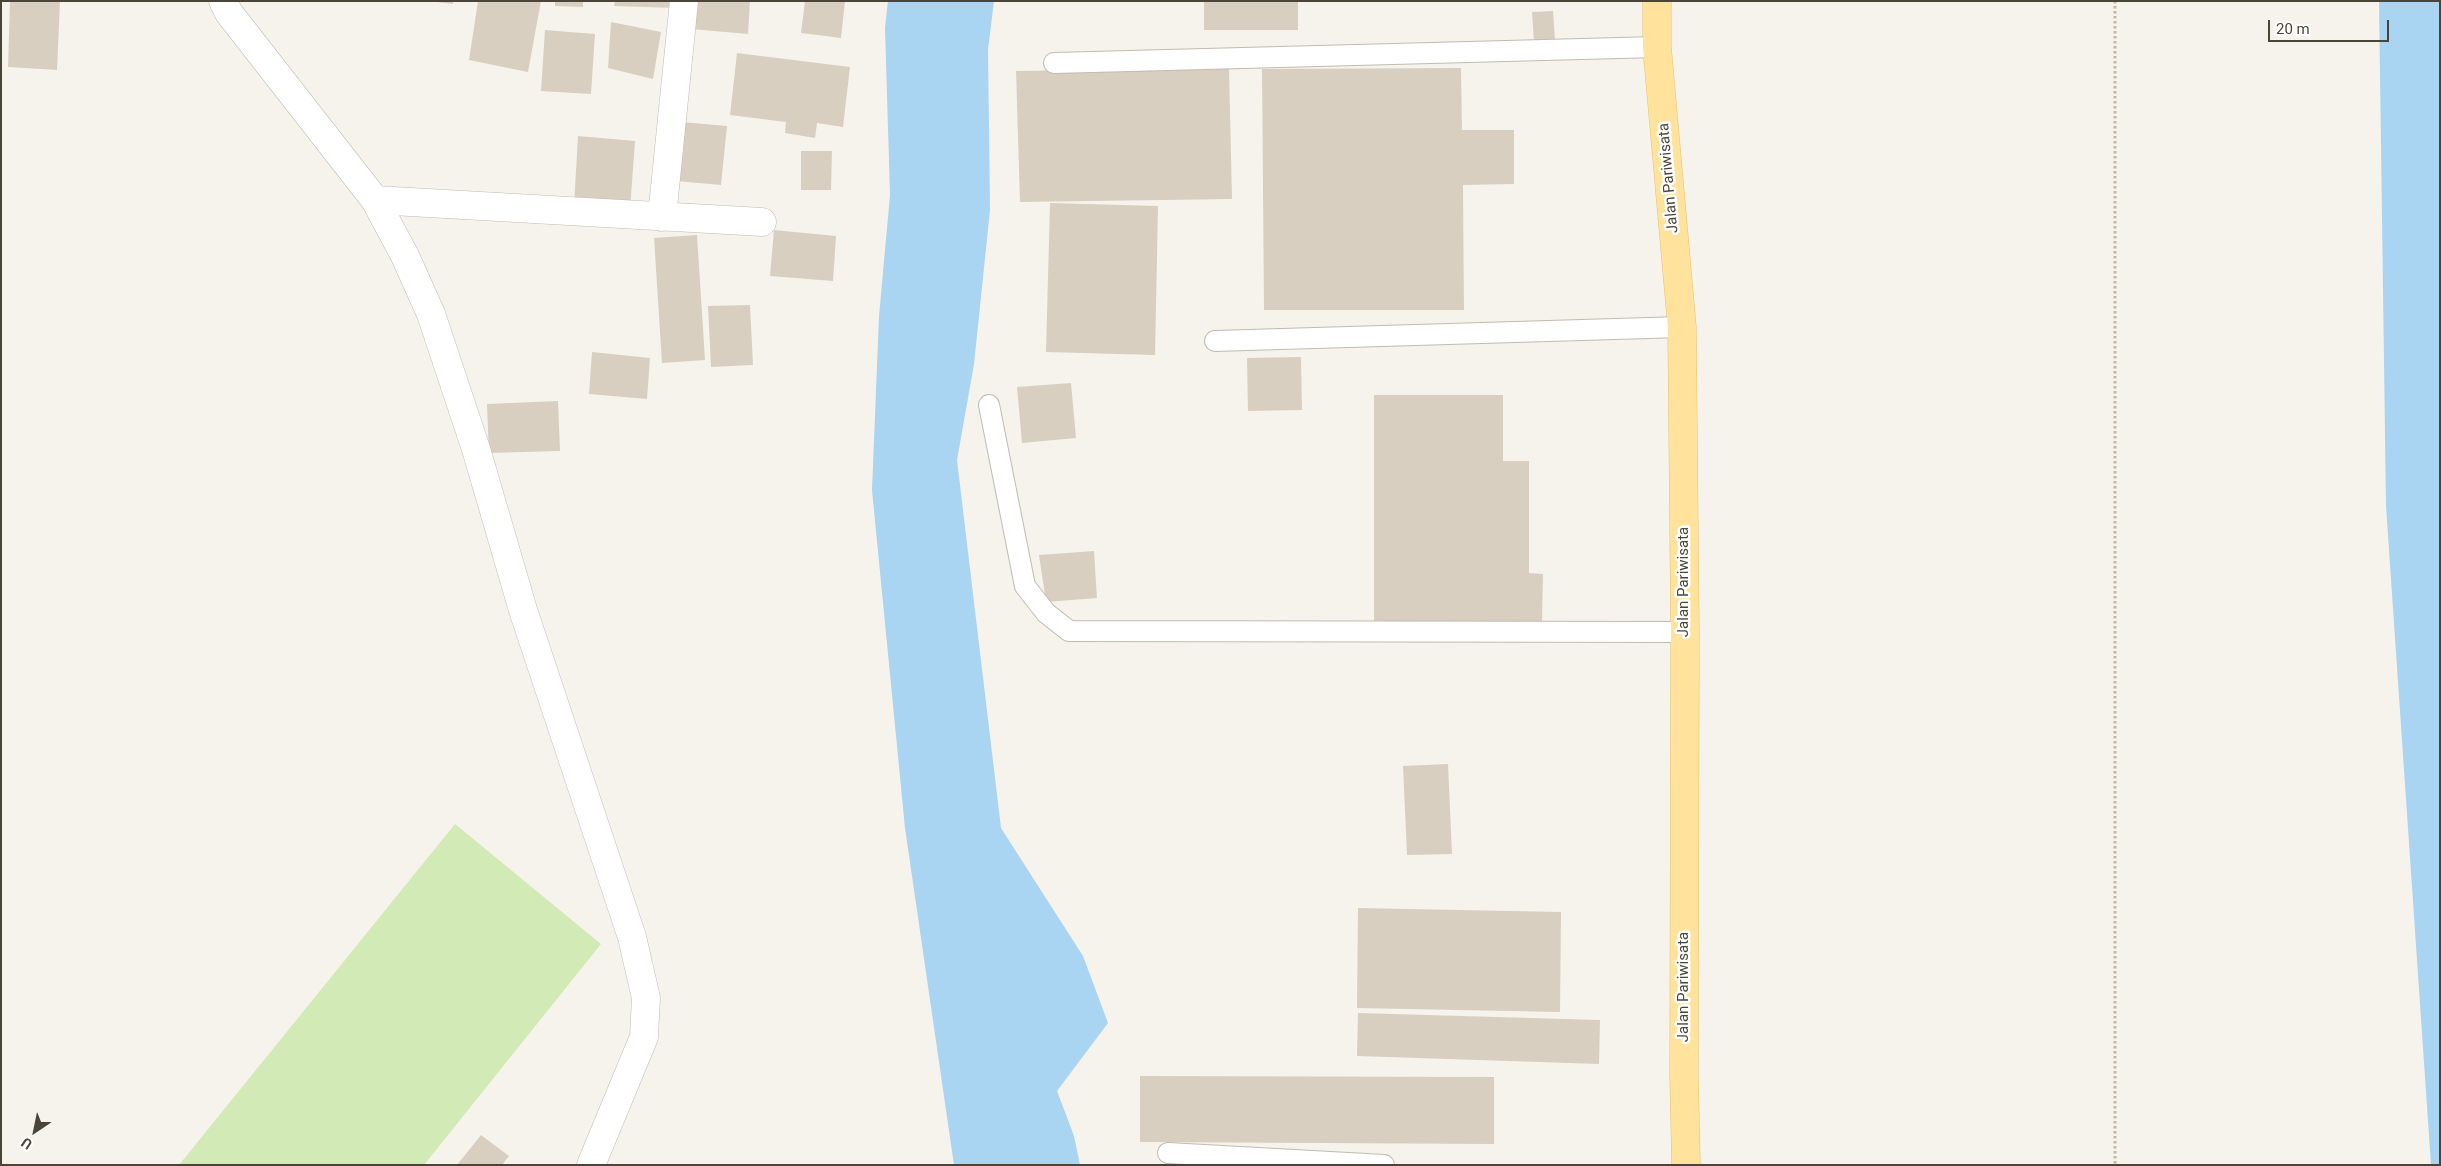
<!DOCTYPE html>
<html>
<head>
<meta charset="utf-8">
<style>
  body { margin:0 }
  #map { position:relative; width:2441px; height:1166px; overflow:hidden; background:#f6f3ec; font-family:Roboto,sans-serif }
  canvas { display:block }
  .frame { position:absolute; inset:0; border:2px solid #4b4439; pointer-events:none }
  .north { position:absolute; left:10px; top:1106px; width:50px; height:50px; -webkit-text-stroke:4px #fff; paint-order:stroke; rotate:214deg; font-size:14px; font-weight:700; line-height:20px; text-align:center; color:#4b4439 }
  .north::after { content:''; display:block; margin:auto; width:18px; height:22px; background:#4b4439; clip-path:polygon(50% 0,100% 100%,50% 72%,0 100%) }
  .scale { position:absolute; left:2268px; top:20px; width:121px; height:22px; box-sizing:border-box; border:2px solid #4b4439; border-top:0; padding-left:6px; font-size:15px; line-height:18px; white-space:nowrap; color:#4b4439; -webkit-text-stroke:4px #fff; paint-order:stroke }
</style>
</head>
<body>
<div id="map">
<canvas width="2441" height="1166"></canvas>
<div class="frame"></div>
<div class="north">U</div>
<div class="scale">20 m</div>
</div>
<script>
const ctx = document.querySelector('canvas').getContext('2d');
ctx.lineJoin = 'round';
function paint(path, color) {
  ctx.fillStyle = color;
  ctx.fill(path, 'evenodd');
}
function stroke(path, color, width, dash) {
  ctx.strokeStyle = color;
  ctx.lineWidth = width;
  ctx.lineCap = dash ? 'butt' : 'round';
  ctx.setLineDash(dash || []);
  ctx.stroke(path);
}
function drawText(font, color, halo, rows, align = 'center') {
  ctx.font = font + ' Roboto,sans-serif';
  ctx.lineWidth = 5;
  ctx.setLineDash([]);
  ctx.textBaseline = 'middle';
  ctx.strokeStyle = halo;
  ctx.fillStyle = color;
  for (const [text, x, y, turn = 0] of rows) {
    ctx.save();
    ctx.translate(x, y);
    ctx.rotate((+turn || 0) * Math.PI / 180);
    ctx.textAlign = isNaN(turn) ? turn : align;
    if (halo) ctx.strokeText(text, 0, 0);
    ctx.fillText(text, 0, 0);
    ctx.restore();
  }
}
paint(new Path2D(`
  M455 824 601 944 424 1165H179Z`), '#d2eab5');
paint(new Path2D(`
  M888 1H994L988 50 990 210 974 364 957 460 1001 828 1083 956 1108 1023 1057 1091 1074 1136 1080 1165H954L905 828 872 490 879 316 890 195 885 28Z
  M2379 1H2440V1165H2431L2386 506Z`), '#a9d4f2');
paint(new Path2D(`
  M10 1H60L57 70 8 67Z
  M429 1H453V4Z
  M478 1H541L528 72 469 60Z
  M555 1H583V7L555 6Z
  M615 1H675V8L614 6Z
  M693 1H750L748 34 691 29Z
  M805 1H845L841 38 801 33Z
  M1204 1H1298V30H1204Z
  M1553 11 1555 40 1534 42 1532 12Z
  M611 22 661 32 653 79 608 68Z
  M545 30 595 34 591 94 541 91Z
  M737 53 850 67 843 127 817 123 815 138 785 133 786 122 730 115Z
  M1229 68 1232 199 1020 202 1016 71Z
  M1461 68 1462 130H1514V184L1463 185 1464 310H1264L1262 69Z
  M682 122 727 126 721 185 676 181Z
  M578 136 635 141 630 210 574 206Z
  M801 151H832L831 190H801Z
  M1050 203 1158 206 1155 355 1046 352Z
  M774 230 836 236 833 281 770 276Z
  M697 235 705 360 662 363 654 238Z
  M750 305 753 365 711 367 708 306Z
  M592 352 650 358 647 399 589 394Z
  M1301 357 1302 410 1248 411 1247 358Z
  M1071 383 1076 438 1022 443 1017 387Z
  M1374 395H1503V461H1529V573L1543 574 1542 622 1374 621Z
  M558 401 560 451 489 453 487 404Z
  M1094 551 1097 598 1046 602 1039 555Z
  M1448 764 1452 854 1407 855 1403 766Z
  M1358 908 1561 912 1560 1012 1357 1008Z
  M1358 1013 1600 1020 1599 1064 1357 1056Z
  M1140 1076 1494 1077V1144L1140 1142Z
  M481 1135 509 1156 502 1165H457Z`), '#d8cfc1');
const service = new Path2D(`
  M1054 63 1657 47
  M1215 341 1682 327
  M989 405 1025 586 1046 613 1069 631 1685 632
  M1168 1153 1384 1165`);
const minor = new Path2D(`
  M223 1 229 13 375 200 405 256 431 314 476 449 523 610 632 937 646 998 644 1037 591 1165
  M375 200 762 222
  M662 217 684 1`);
const primary = new Path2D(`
  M1657 1V47L1682 327 1685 632 1684 1075 1686 1165`);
stroke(service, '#c2bbae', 22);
stroke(minor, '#c2bbae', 29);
stroke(primary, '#e6c16a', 29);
stroke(new Path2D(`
  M2115 1V1165`), '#c4b79f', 3, [2.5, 2.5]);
stroke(service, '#fff', 20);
stroke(minor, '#fff', 28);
stroke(primary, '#ffe39c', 28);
drawText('15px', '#4b4439', '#fff', [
  ["Jalan Pariwisata",1669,178,-95],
  ["Jalan Pariwisata",1684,582,-90],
  ["Jalan Pariwisata",1684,987,-90]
]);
</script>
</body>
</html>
